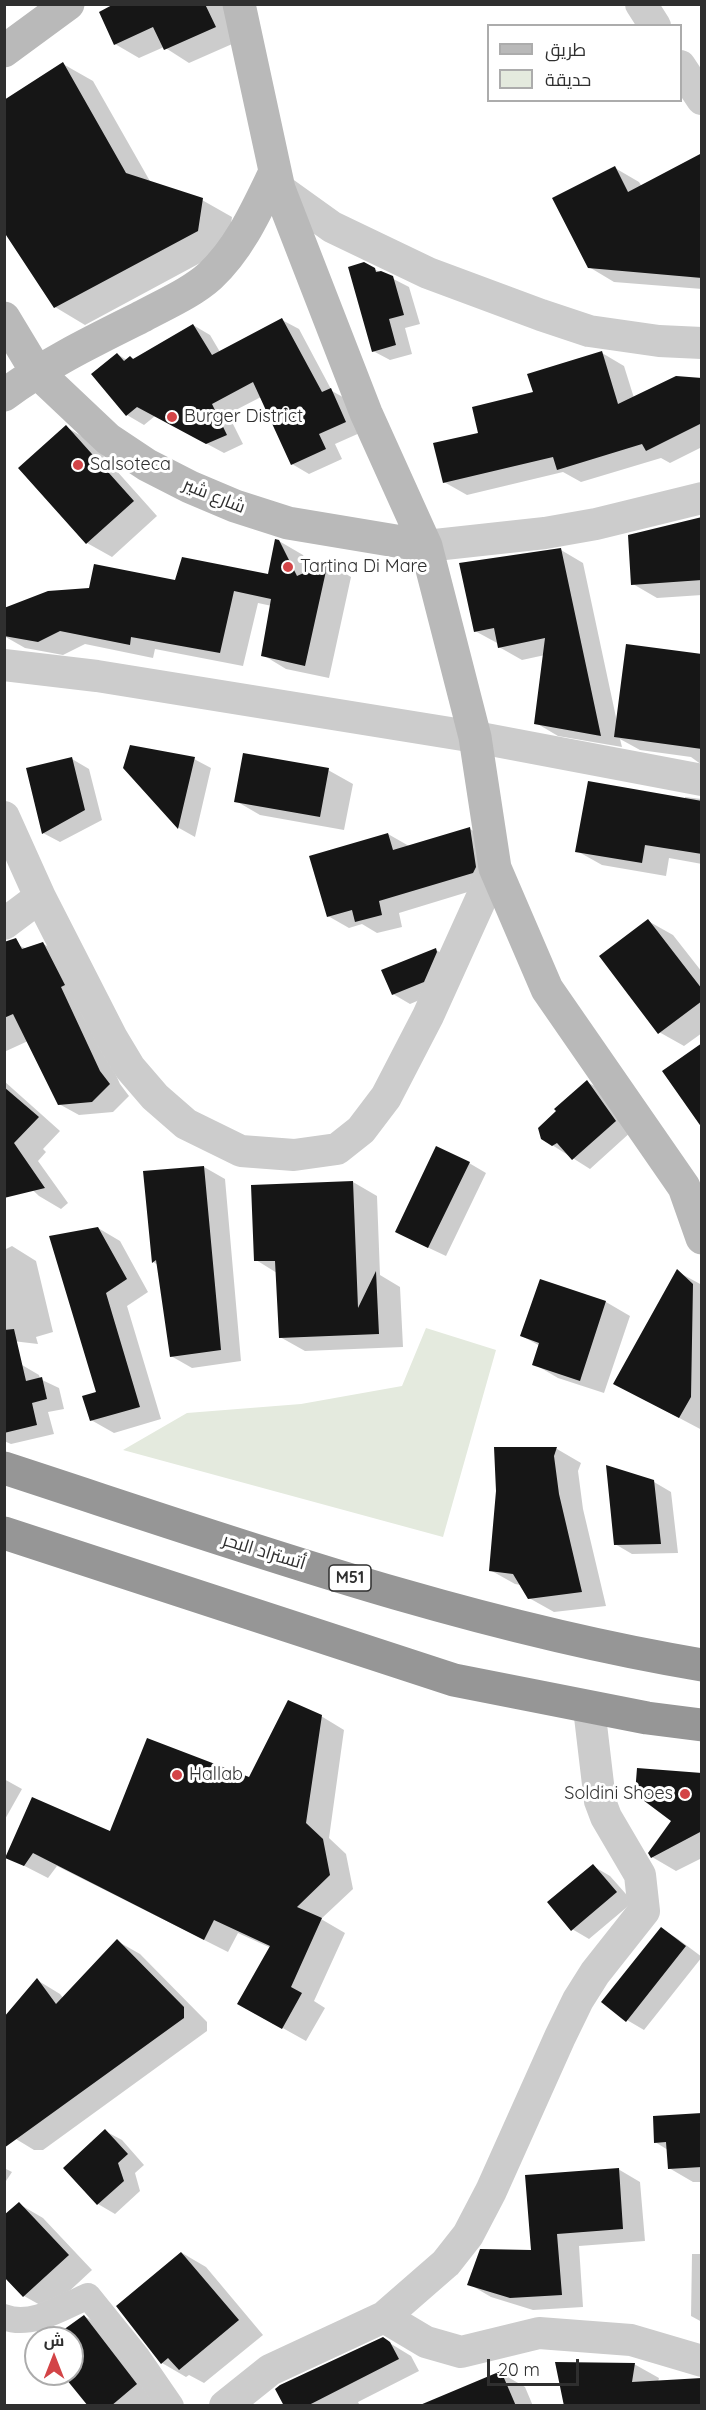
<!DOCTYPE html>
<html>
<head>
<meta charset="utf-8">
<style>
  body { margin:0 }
  #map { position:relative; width:706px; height:2410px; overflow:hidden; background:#fff; font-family:Quicksand,Cairo,sans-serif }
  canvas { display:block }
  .frame { position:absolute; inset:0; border:6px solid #2f2f2f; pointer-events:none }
  .legend { position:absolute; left:487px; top:24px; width:195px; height:78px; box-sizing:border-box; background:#fff; border:2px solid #acacac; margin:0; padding:8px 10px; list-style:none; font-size:18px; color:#2f2f2f }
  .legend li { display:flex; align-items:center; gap:12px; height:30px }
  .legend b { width:30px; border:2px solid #acacac }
  .north { position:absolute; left:24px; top:2326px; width:60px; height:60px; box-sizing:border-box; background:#fff; border:2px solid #acacac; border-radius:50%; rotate:0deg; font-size:16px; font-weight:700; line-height:24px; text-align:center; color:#2f2f2f }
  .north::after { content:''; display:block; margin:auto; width:21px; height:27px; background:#d34447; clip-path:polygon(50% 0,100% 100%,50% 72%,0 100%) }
  .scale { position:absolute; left:487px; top:2359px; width:92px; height:27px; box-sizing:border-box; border:3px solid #2f2f2f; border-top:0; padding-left:8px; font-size:18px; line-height:21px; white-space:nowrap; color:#2f2f2f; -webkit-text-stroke:4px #fff; paint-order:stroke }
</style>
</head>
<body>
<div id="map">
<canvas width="706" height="2410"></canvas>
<div class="frame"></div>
<ul class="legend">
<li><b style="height:8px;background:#b9b9b9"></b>طريق</li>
<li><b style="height:16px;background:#e4eade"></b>حديقة</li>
</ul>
<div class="north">ش</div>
<div class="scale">20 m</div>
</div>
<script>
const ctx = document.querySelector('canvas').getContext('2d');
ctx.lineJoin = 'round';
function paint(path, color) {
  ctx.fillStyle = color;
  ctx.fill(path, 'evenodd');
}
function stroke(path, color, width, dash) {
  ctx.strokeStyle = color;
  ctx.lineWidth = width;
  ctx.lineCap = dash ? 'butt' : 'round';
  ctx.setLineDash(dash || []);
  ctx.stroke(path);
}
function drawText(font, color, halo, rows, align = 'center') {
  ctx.font = font + ' Quicksand,Cairo,sans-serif';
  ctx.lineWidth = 6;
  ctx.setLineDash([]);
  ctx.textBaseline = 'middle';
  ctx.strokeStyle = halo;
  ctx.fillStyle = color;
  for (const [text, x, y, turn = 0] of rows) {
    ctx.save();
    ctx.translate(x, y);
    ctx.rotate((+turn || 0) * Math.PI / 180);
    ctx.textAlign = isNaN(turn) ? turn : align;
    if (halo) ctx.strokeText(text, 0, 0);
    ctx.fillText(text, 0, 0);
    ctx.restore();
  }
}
paint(new Path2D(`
  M426 1328 496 1350 443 1537 123 1450 187 1413 301 1404 402 1386Z`), '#e4eade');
paint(new Path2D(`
  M118 4H223L239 41 189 63 164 47 139 58 115 44Z
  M63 64 93 81 151 183 202 200 232 217 228 248 85 325 55 307Z
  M702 155V289L614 282 589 267 615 168 639 182 642 187Z
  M374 269 409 287 420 324 405 328 412 354 390 360 373 351Z
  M282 320 299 329 332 391 348 400 362 432 335 444 342 459 309 474 292 464 261 397 228 414 243 444 224 453 155 416 144 425 127 415 117 354 127 360 131 357 135 360 193 325 210 335 220 352Z
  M602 353 624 366 634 398 702 379V447L670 463 661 458 581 482 563 472 467 495 444 482 480 434 535 393Z
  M66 427 90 441 157 516 112 557 87 543Z
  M702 518V595L657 598 633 584Z
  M279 541 303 555 311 572 328 563 351 577 329 678 286 669 263 655 272 606 258 603 243 666 155 649 153 658 85 644 63 655 25 648 4 636 176 582 269 576Z
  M561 550 583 563 617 722 702 656V765L691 757 640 750 620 739 622 747 558 736 536 723 545 655 522 660 499 647V644L475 631Z
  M72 759 89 769 102 820 60 842 43 833Z
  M194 759 211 768 195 837 179 828 125 768Z
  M328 770 353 784 344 830 260 815 236 801Z
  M685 797 702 799V864L669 858 666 876 602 865 577 851 685 799Z
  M470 829 490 841 494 884 399 913 402 927 377 933 362 924 349 928 328 916 388 834 409 846Z
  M648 921 673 935 702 972V1033L684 1046 659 1032Z
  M42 943 62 955 120 1084 129 1096 113 1112 79 1115 59 1104 28 1041 4 1052V955L18 945 27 949Z
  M436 950 453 960 441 991 410 1004 393 994Z
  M4 1081 60 1131 43 1149 46 1152 38 1161 68 1203 61 1209 39 1196 4 1163Z
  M587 1082 604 1091 632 1131 590 1169 552 1145Z
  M469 1163 486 1173 446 1256 414 1241Z
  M204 1167 225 1179 241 1361 192 1368 171 1356 158 1265 153 1262Z
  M353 1182 377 1196 380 1275 400 1287 403 1347 305 1351 280 1337 277 1273 256 1260Z
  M98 1228 120 1241 148 1292 127 1306 161 1419 114 1433 91 1420 98 1393Z
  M12 1246 36 1261 53 1332 36 1337 38 1344 4 1340V1250Z
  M678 1272 702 1285V1430L615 1384Z
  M541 1281 606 1302 630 1316 604 1393 558 1378 534 1364 540 1346 522 1336Z
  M22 1365 39 1375 40 1379 59 1388 64 1409 48 1412 54 1434 11 1444 4 1441V1369Z
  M496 1449H557L581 1463 578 1471 583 1509 606 1606 554 1612 529 1598 521 1585 515 1584 490 1570 498 1491Z
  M654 1482 671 1492 678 1553 632 1554 615 1544Z
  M321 1716 344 1730 329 1838 346 1854 353 1889 321 1919 345 1933 314 2001 325 2008 306 2041 263 2017 271 1948 238 1933 228 1952 57 1866 48 1878 7 1857 111 1833 250 1779Z
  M702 1775V1858L676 1871 652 1857Z
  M4 1779 22 1789 4 1821Z
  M593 1866 610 1876 633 1902 589 1939 572 1929Z
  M662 1929 678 1939 702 1957 644 2030 627 2020Z
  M117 1941 140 1954 207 2022V2031L43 2150H34L11 2136 37 1980 60 1994 63 1998Z
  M702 2115V2182H693L669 2168 668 2150 655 2142Z
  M105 2131 122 2140 144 2165 135 2173 140 2191 115 2214 98 2204 65 2168Z
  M4 2168 12 2172 4 2184Z
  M618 2169 640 2182 645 2241 579 2246 583 2307 533 2310 491 2297 469 2284 532 2252Z
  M19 2204 43 2218 92 2270 49 2310 24 2296 4 2275Z
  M182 2253 206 2267 263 2335 204 2383 189 2375 186 2377 162 2363Z
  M692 2254H702V2322L691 2316Z
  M84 2316 108 2330 161 2398 152 2406H90L64 2374H72V2338H55Z
  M383 2339 411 2356 419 2371 358 2402 360 2406H285Z
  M634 2364 659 2378 658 2382 565 2406Z
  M501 2373 525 2387 533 2406H423Z`), '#0003');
paint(new Path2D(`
  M114 4H205L216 27 164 50 153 27 114 45 99 12Z
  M63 62 126 173 203 198 198 231 54 308 4 232V100Z
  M702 153V278L588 268 552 198 615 166 628 192Z
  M364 262 375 268 376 272 381 271 393 276 404 315 389 319 396 345 372 352 348 267Z
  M282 318 322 392 331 388 346 422 319 434 326 449 291 465 253 382 212 404 227 435 206 444 137 407 126 416 91 374 117 353 124 361 130 356 133 359 193 324 212 355Z
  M602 351 618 404 676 376 702 378V423L646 451 642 444 557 470 553 457 443 483 433 443 478 433 472 407 533 392 527 374Z
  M66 425 134 501 86 544 18 468Z
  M702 517V580L631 585 628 535Z
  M275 539 279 540 297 576 328 562 305 666 261 656 271 599 234 591 220 653 131 637 130 645 60 631 38 642 4 636V608L48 591 89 588 94 564 175 580 182 557 268 574Z
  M561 548 601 736 534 724 545 638 498 648 494 628 474 632 459 563Z
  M626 644 702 654V749L614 737Z
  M130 745 195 757 178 829 123 768Z
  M243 753 329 768 320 817 234 802Z
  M72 757 85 810 42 834 26 768Z
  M588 781 702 801V854L645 845 642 863 575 852Z
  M470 827 476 867 473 873 379 901 382 915 355 922 352 910 327 917 309 856 388 833 393 850Z
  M648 919 702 989V1001L658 1034 599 956Z
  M16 938 22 949 43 942 65 985 61 987 100 1071 110 1084 92 1102 58 1105 13 1014 4 1018V942Z
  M436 948 437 952 424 982 392 995 381 970Z
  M702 1043V1128L662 1071Z
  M587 1080 616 1121 572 1160 557 1143 552 1146 541 1139 538 1128 556 1111 554 1109Z
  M4 1087 39 1117 14 1143 45 1188 4 1198Z
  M436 1146 470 1162 428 1248 395 1232Z
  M204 1166 221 1350 170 1357 156 1260 152 1263 143 1171Z
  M353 1181 358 1308 376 1271 379 1334 279 1338 275 1261H254L251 1185Z
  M98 1227 127 1279 106 1293 140 1407 90 1421 82 1396 96 1392 49 1236Z
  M677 1269 693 1284 691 1397 679 1418 613 1384Z
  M540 1279 606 1301 580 1381 532 1365 539 1343 520 1336Z
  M14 1329 26 1381 42 1377 47 1399 32 1403 37 1425 4 1433V1330Z
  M494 1447H557L554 1456 559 1494 582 1592 528 1599 513 1574 489 1571 496 1491Z
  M606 1465 654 1480 661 1544 614 1545Z
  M288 1700 322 1715 306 1823 323 1839 330 1875 297 1907 322 1918 291 1987 302 1993 282 2029 237 2004 270 1946 214 1920 204 1940 33 1853 24 1866 5 1858 32 1797 110 1831 147 1738 249 1777Z
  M637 1768 702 1773V1831L651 1858 648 1853 671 1821 635 1794Z
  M593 1864 617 1892 571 1931 547 1902Z
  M661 1927 686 1946 626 2022 601 2002Z
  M117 1939 184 2007V2018L4 2148V2017L37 1978 56 2004Z
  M702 2113V2167L668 2169 666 2142 654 2143 653 2116Z
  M105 2129 128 2154 118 2163 124 2181 97 2205 63 2168Z
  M619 2168 623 2229 557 2234 562 2295 510 2298 467 2285 480 2249 531 2250 525 2175Z
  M19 2202 69 2255 23 2297 4 2277V2215Z
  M181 2252 239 2320 179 2370 168 2358 161 2364 116 2306Z
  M84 2315 137 2384 111 2406H88L62 2374H72V2338H52Z
  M383 2337 390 2342 399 2359 307 2406H284L275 2389 280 2385Z
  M555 2362 635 2363 632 2382 702 2378V2406H564Z
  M501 2371 516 2406H420V2405Z`), '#161616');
stroke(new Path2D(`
  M4 2317C31 2328 63 2307 88 2296L138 2358 171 2406`), '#ccc', 26);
stroke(new Path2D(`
  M641 4 655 26
  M680 66 702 99
  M279 189 332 227 428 273 541 315 589 331 659 341 702 343
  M426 546 545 533 596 524 702 498
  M4 665 97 676 475 737 702 780
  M4 817 40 897 112 1038 130 1068 155 1097 186 1124 241 1151 294 1155 337 1149 361 1130 386 1097 428 1016 495 868
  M4 924 40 897
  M384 2317 426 2342 461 2352 539 2333 631 2340 702 2361
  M225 2406 270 2370 384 2317 446 2263 468 2235 491 2191 560 2037 578 2000 595 1973 644 1911 640 1875 606 1817 600 1801 589 1708`), '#ccc', 32);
stroke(new Path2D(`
  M239 4 279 189 366 413 426 546 475 737 495 868 547 989 684 1187 702 1238
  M4 51 68 4
  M4 318 36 371 108 439 147 465 190 487 235 506 288 523 426 546
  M4 395C47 363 95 340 143 316 165 304 191 293 210 276 240 248 257 209 275 172`), '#b9b9b9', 33);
stroke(new Path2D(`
  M4 1468C234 1543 463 1625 702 1665
  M4 1533 454 1680 647 1718 702 1725`), '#969696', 33);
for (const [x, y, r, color] of [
  [172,417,6,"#d34447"],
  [78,465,6,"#d34447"],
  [288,567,6,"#d34447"],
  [177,1775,6,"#d34447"],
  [685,1794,6,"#d34447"]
]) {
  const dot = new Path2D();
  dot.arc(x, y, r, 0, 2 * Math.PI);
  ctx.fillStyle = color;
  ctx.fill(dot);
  stroke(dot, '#fff', 2);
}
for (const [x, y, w] of [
  [350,1578,42]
]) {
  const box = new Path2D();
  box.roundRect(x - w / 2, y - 13, w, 26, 4.5);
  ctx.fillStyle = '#fff';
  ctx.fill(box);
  stroke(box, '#2f2f2f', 1.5);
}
drawText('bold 16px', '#2f2f2f', null, [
  ["M51",350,1578]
]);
drawText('18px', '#2f2f2f', '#fff', [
  ["Burger District",184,417],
  ["Salsoteca",90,465],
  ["Tartina Di Mare",300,567],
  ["Hallab",189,1775],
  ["Soldini Shoes",673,1794,"right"]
], 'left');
drawText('18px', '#2f2f2f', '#fff', [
  ["شارع شير",214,496,22],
  ["أتستراد البحر",264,1552,17]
]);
</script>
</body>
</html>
